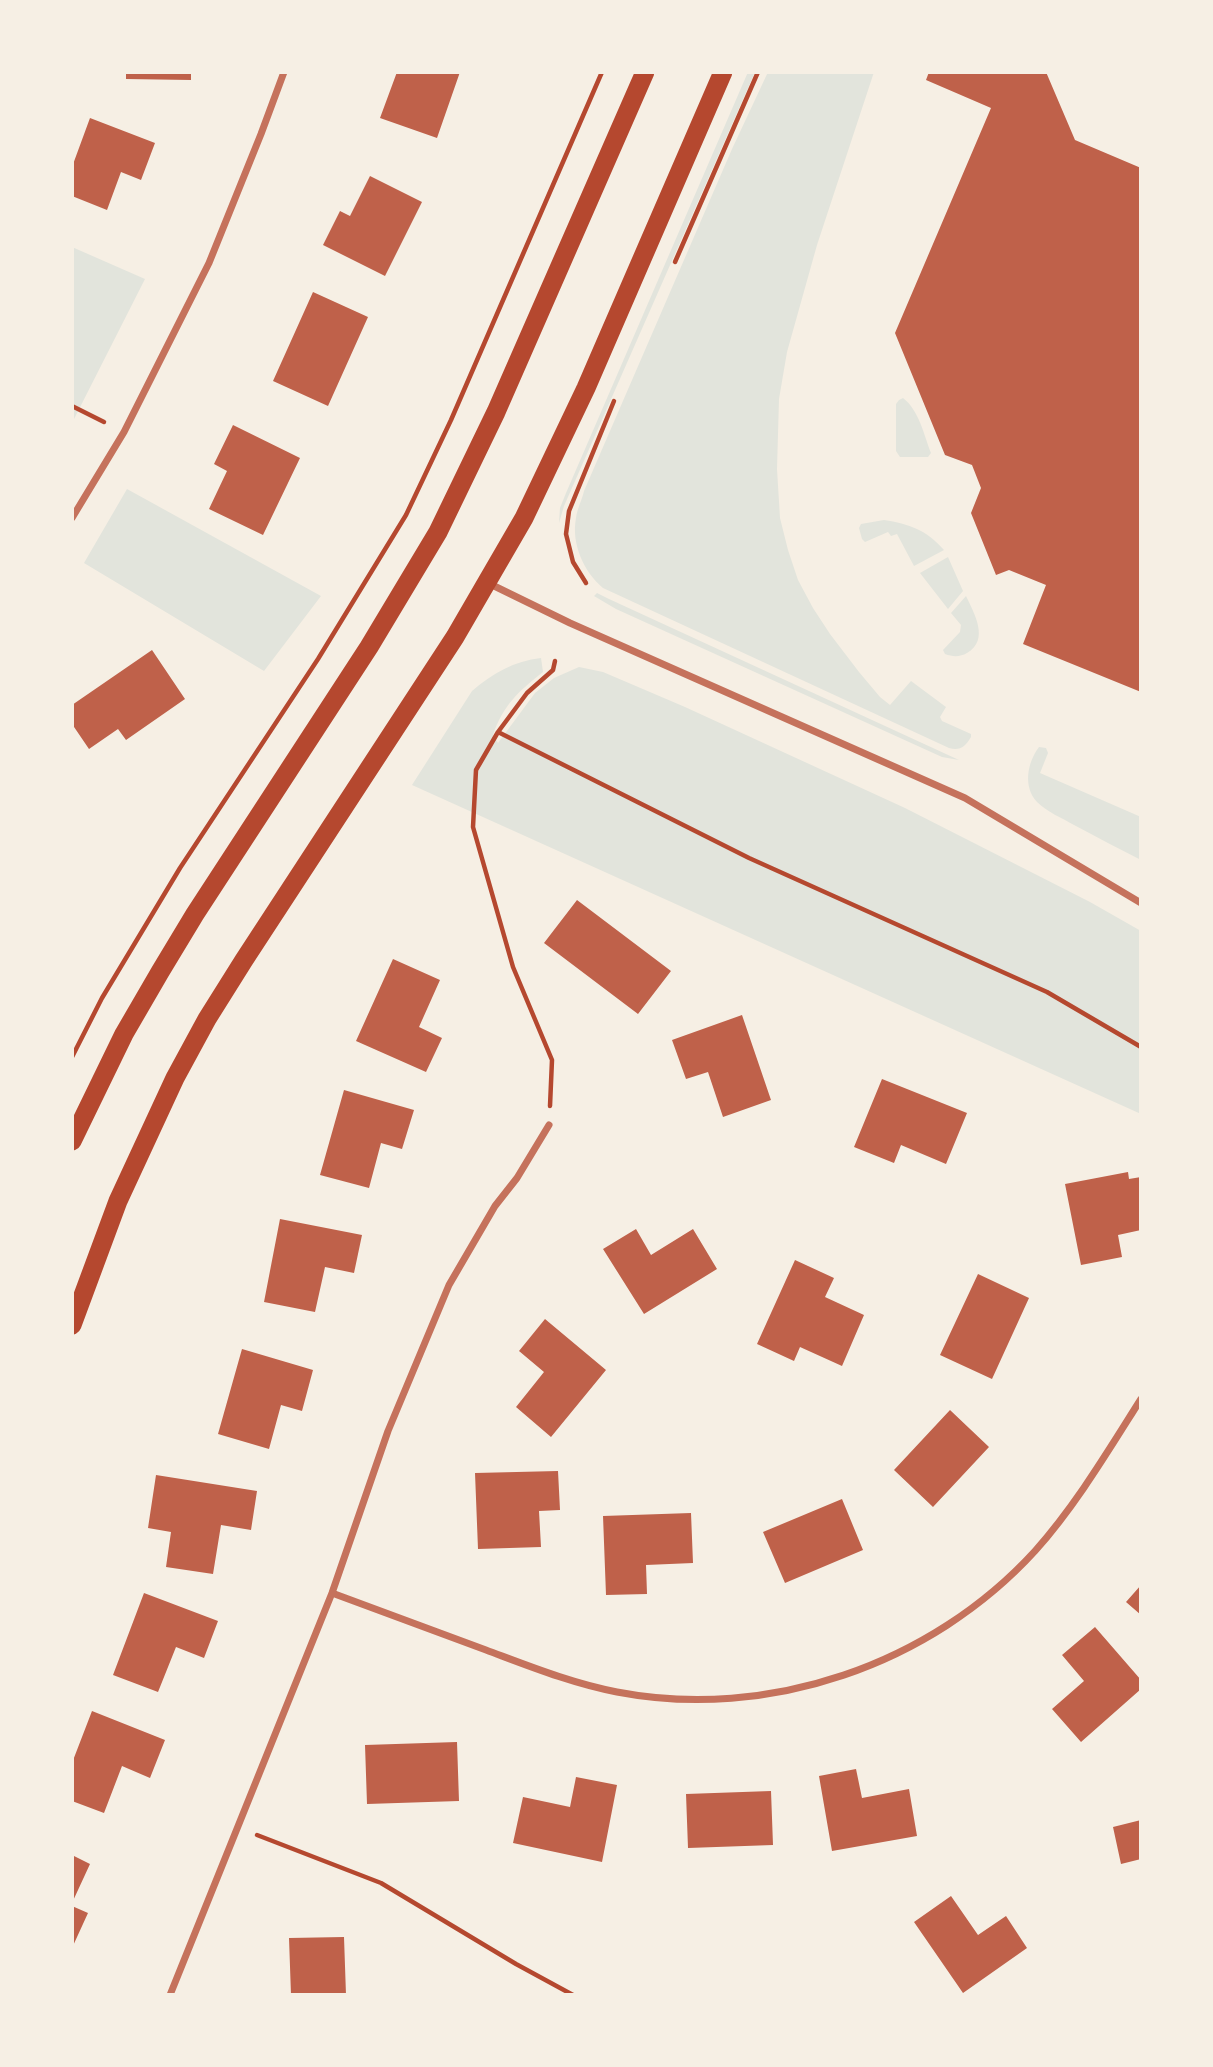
<!DOCTYPE html>
<html>
<head>
<meta charset="utf-8">
<style>
  body { margin:0 }
  #map { position:relative; width:1213px; height:2067px; overflow:hidden; background:#f6efe4; font-family:"Playfair Display",serif }
  canvas { display:block }
  .frame { position:absolute; inset:0; border:74px solid #f6efe4; pointer-events:none }
</style>
</head>
<body>
<div id="map">
<canvas width="1213" height="2067"></canvas>
<div class="frame"></div>
</div>
<script>
const ctx = document.querySelector('canvas').getContext('2d');
ctx.lineJoin = 'round';
function paint(path, color) {
  ctx.fillStyle = color;
  ctx.fill(path, 'evenodd');
}
function stroke(path, color, width, dash) {
  ctx.strokeStyle = color;
  ctx.lineWidth = width;
  ctx.lineCap = dash ? 'butt' : 'round';
  ctx.setLineDash(dash || []);
  ctx.stroke(path);
}
paint(new Path2D(`
  M748 72H755L564 506 559 523 560 508 566 493Z
  M768 72H874L817 245 787 352 779 399 777 469 780 518 788 550 798 580 813 608 830 634 859 672 880 697 890 705 911 681 946 707 940 717 942 721 971 734V737C965 747 960 751 949 748L603 588C584 572 571 544 576 518 577 509 582 500 584 491L732 149Z
  M72 247 145 279 72 423Z
  M903 398C919 410 924 435 931 453L928 457H900L896 451V404L899 400Z
  M127 489 321 596 264 671 84 563Z
  M884 520C909 524 927 530 944 550L914 566 897 534 891 536 888 532 865 542 862 539 859 528 861 524Z
  M948 557 963 591 948 609 920 573Z
  M597 593 609 599 959 760 942 757 616 609 594 596Z
  M966 596C974 613 990 640 967 653 960 657 953 657 945 654L943 650 960 632 961 625 951 613Z
  M541 658 543 672C519 691 503 705 493 735L498 743 535 693 554 678 579 667 603 672 685 707 905 808 1090 902 1141 931V1114L412 785 472 691C493 673 514 661 541 658Z
  M1039 747 1046 748 1048 753 1040 773 1141 817V860C1119 849 1097 837 1074 825 1062 818 1047 812 1037 802 1023 787 1027 763 1039 747Z`), '#e2e4dc');
paint(new Path2D(`
  M126 72H191V80L126 79Z
  M397 72H460L437 138 380 118Z
  M929 72H1046L1075 140 1141 168V692L1023 644 1046 585 1009 570 996 575 971 513 981 488 972 465 945 455 895 333 991 108 926 80Z
  M90 118 155 143 141 180 121 172 107 210 72 196V167Z
  M370 176 422 202 385 276 323 245 340 211 350 216Z
  M313 292 368 317 328 406 273 381Z
  M233 425 300 458 263 535 209 509 227 471 214 464Z
  M152 650 185 699 126 740 118 729 89 749 72 724V705Z
  M577 900 671 971 638 1014 544 943Z
  M393 959 440 980 419 1027 442 1038 426 1072 356 1041Z
  M742 1015 771 1100 723 1117 708 1072 686 1079 672 1040Z
  M882 1079 967 1113 946 1164 901 1145 894 1163 854 1147Z
  M344 1090 414 1110 402 1149 381 1143 369 1188 320 1175Z
  M1128 1172 1129 1179 1141 1177V1230L1118 1235 1122 1257 1081 1265 1065 1184Z
  M280 1219 362 1235 354 1273 325 1267 315 1312 264 1302Z
  M636 1229 651 1255 693 1229 717 1269 644 1314 603 1249Z
  M795 1260 834 1278 825 1297 864 1315 842 1366 800 1347 794 1361 757 1344Z
  M978 1274 1029 1298 992 1379 940 1355Z
  M545 1319 606 1370 551 1437 516 1407 544 1372 519 1351Z
  M242 1349 313 1370 302 1411 281 1405 269 1449 218 1434Z
  M950 1410 989 1447 933 1507 894 1470Z
  M558 1471 560 1510 539 1511 541 1547 478 1549 475 1473Z
  M156 1475 257 1491 251 1530 221 1525 213 1574 166 1567 171 1532 148 1528Z
  M842 1499 863 1550 785 1583 763 1532Z
  M691 1513 693 1563 646 1565 647 1594 606 1595 603 1516Z
  M1141 1585V1615L1126 1602Z
  M144 1593 218 1621 204 1658 176 1647 158 1692 113 1675Z
  M1095 1627 1141 1680V1689L1081 1742 1052 1709 1084 1681 1062 1655Z
  M92 1711 165 1740 150 1778 122 1766 104 1813 72 1801V1763Z
  M457 1742 459 1801 367 1804 365 1745Z
  M856 1769 862 1798 909 1789 917 1836 832 1851 819 1776Z
  M576 1777 617 1785 602 1862 513 1843 523 1797 570 1807Z
  M771 1791 773 1845 688 1848 686 1794Z
  M1141 1820V1859L1121 1864 1113 1827Z
  M72 1855 90 1864 72 1903Z
  M951 1896 978 1935 1006 1916 1027 1948 963 1993 914 1922Z
  M72 1906 88 1913 72 1948Z
  M344 1937 346 1995H291L289 1938Z`), '#bf614a');
stroke(new Path2D(`
  M675 262 758 72
  M72 406 104 422
  M586 583 573 562 566 534 569 511 614 401
  M498 732 749 858 1047 992 1141 1047
  M72 1057 102 998 180 868 318 659 406 515 451 420 602 72
  M550 1106 552 1060 513 967 473 827 476 770 498 732 527 693 553 670 555 661
  M257 1835 381 1883 516 1964 573 1995`), '#b5482f', 4.5);
stroke(new Path2D(`
  M72 518 124 432 209 263 261 134 284 72
  M488 583 570 623 965 798 1141 903
  M332 1593C383 1612 434 1631 486 1650 529 1666 571 1683 617 1692 768 1721 931 1665 1035 1551 1076 1505 1108 1451 1141 1399
  M170 1995 332 1593 388 1431 449 1285 495 1206 517 1178 549 1125`), '#c5725c', 7);
stroke(new Path2D(`
  M72 1141 124 1034 160 972 195 914 369 647 438 532 496 412 645 72
  M72 1325 118 1201 175 1078 207 1019 244 960 455 637 524 518 586 388 723 72`), '#b5482f', 19);
</script>
</body>
</html>
